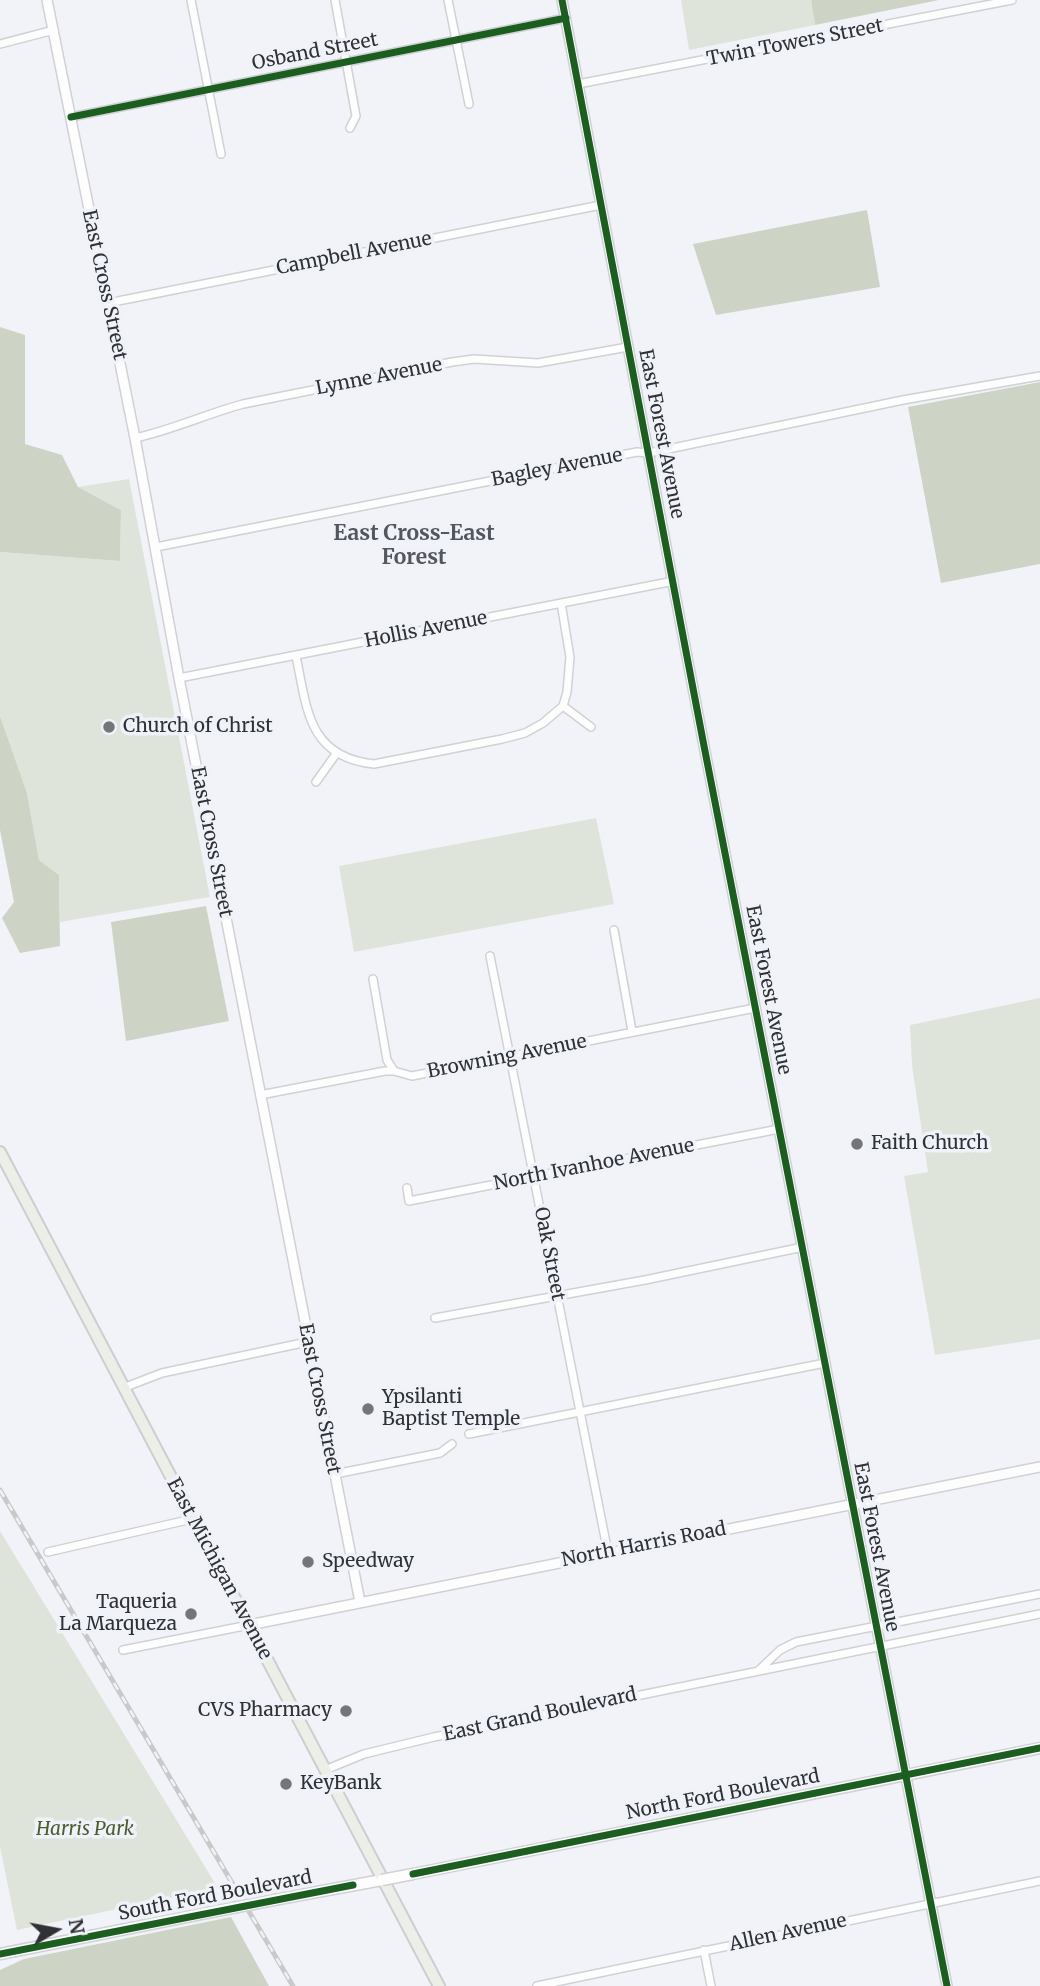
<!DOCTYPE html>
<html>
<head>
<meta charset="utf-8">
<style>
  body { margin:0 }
  #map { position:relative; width:1040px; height:1986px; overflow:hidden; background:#f2f3f8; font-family:Merriweather,serif }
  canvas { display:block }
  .north { position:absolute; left:21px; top:1895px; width:70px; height:70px; -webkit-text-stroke:5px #f0f2fa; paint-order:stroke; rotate:80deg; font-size:19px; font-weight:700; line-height:28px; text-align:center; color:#303134 }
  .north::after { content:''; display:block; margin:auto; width:24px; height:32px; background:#303134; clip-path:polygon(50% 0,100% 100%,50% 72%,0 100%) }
</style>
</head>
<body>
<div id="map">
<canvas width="1040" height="1986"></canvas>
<div class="north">N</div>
</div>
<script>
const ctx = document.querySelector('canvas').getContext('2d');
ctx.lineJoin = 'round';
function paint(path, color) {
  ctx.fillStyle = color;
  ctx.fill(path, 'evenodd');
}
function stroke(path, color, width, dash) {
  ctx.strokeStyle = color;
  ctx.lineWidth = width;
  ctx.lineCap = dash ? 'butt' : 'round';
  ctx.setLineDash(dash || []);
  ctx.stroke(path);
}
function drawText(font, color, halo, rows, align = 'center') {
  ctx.font = font + ' Merriweather,serif';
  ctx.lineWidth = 7;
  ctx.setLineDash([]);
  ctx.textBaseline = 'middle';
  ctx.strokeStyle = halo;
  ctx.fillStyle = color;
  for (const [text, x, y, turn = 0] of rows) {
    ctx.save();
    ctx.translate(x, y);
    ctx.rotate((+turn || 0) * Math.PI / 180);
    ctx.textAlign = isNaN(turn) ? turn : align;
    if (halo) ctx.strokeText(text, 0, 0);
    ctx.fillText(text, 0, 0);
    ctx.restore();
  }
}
paint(new Path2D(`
  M681 0H811L815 25 689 50Z
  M129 479 210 897 60 922 59 875 39 860 27 793 0 716V552L120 561 121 510 78 487Z
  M596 818 614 904 354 952 339 866Z
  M1040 998V1339L935 1355 904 1176 928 1172 912 1066 910 1025Z
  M0 1531 218 1888 17 1930 0 1847Z`), '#dfe4db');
paint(new Path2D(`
  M811 0H939L815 25Z
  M867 210 880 287 716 315 693 244Z
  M0 327 25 335V444L62 455 78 487 121 510 120 561 0 552Z
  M1040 382V564L941 583 908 407Z
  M0 716 27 793 39 860 59 875 60 946 20 953 2 918 14 902 0 830Z
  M206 906 229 1021 126 1041 111 922Z
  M231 1917 269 1986H0V1970L24 1959Z`), '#cdd4c6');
const minor = new Path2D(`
  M191 0 221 154
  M335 0 356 116 350 128
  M448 0 469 104
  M0 44 54 30
  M578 84 1012 0
  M71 117 566 18
  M108 303 601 205
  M135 438C172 430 206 414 243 404L452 362 474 359 538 363 628 347
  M156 547 637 452 649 453 903 400 1040 376
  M296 656C307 709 308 757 374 764L502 739 525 733 543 723 563 706 567 692 570 657 561 603
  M179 678 674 581
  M563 706 591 727
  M316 782 336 754
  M614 930 632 1031
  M490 956 608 1553
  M373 979 387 1060 394 1071
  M260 1095 385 1071H394L412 1076 755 1008
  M407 1188 409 1201 779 1129
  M435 1318 645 1280 803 1247
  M123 1388 162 1373 307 1342
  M469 1434 825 1363
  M335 1474 440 1453 452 1444
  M48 1552 192 1519
  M123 1650 249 1625
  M759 1670 780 1650 796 1642 1040 1594
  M325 1770 364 1754 434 1737 1040 1614
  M704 1950 711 1986
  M537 1986 1040 1881`);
const tertiary = new Path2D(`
  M47 0 135 438 179 678 360 1602
  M562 0 704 746 947 1986
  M249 1625 1040 1467`);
const secondary = new Path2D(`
  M413 1874 1040 1748
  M279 1899 382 1880
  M0 1954 201 1914`);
const primary = new Path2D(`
  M0 1152 439 1986`);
stroke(minor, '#d0d1d5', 10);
stroke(tertiary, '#d0d1d5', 12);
stroke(secondary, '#d0d1d5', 13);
stroke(primary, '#cdced0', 14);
stroke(minor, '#fdfdfe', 7);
stroke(tertiary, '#fdfdfe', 9);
stroke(secondary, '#fdfdfe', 10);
stroke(primary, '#ecefe8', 10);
const rail = new Path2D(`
  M0 1490 293 1986`);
stroke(rail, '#c9c9ca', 5);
stroke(rail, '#f0f2fa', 2.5, [8]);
const secondaryBridge = new Path2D(`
  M382 1880 413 1874
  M201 1914 279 1899`);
stroke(secondaryBridge, '#d0d1d5', 13, []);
stroke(secondaryBridge, '#fdfdfe', 10);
stroke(new Path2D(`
  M562 0 704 746 947 1986
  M71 117 566 18
  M413 1874 1040 1748
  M0 1954 353 1885`), '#1b5e20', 7);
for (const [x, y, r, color] of [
  [109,727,7,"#747579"],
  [857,1144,7,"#747579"],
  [368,1409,7,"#747579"],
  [308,1562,7,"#747579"],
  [191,1614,7,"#747579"],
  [346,1711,7,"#747579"],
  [286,1784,7,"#747579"]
]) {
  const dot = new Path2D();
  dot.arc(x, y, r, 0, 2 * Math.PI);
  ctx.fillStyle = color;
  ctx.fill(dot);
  stroke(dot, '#f0f2fa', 2.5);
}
drawText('19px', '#303134', '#f0f2fa', [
  ["Twin Towers Street",795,43,-11],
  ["Osband Street",315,52,-11],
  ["Campbell Avenue",354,254,-11],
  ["East Cross Street",104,285,78],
  ["Lynne Avenue",379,377,-11],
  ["East Forest Avenue",661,434,79],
  ["Bagley Avenue",557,468,-11],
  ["Hollis Avenue",426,630,-11],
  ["East Cross Street",211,842,79],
  ["East Forest Avenue",768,990,79],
  ["Browning Avenue",507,1057,-11],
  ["North Ivanhoe Avenue",594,1165,-11],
  ["Oak Street",549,1254,79],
  ["East Cross Street",319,1399,79],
  ["North Harris Road",644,1545,-11],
  ["East Forest Avenue",876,1547,79],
  ["East Michigan Avenue",219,1569,62],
  ["East Grand Boulevard",540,1715,-12],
  ["North Ford Boulevard",723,1795,-11],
  ["South Ford Boulevard",215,1896,-11],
  ["Allen Avenue",788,1933,-12]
]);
drawText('19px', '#303134', '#f0f2fa', [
  ["Church of Christ",123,727],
  ["Faith Church",871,1144],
  ["Ypsilanti",382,1398],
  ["Baptist Temple",382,1420],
  ["Speedway",322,1562],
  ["Taqueria",177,1603,"right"],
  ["La Marqueza",177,1625,"right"],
  ["CVS Pharmacy",332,1711,"right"],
  ["KeyBank",300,1784]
], 'left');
drawText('italic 19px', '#4c5d2f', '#f0f2fa', [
  ["Harris Park",85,1830]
]);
drawText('bold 21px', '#54565c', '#f0f2fa', [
  ["East Cross-East",414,534],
  ["Forest",414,558]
]);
</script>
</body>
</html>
